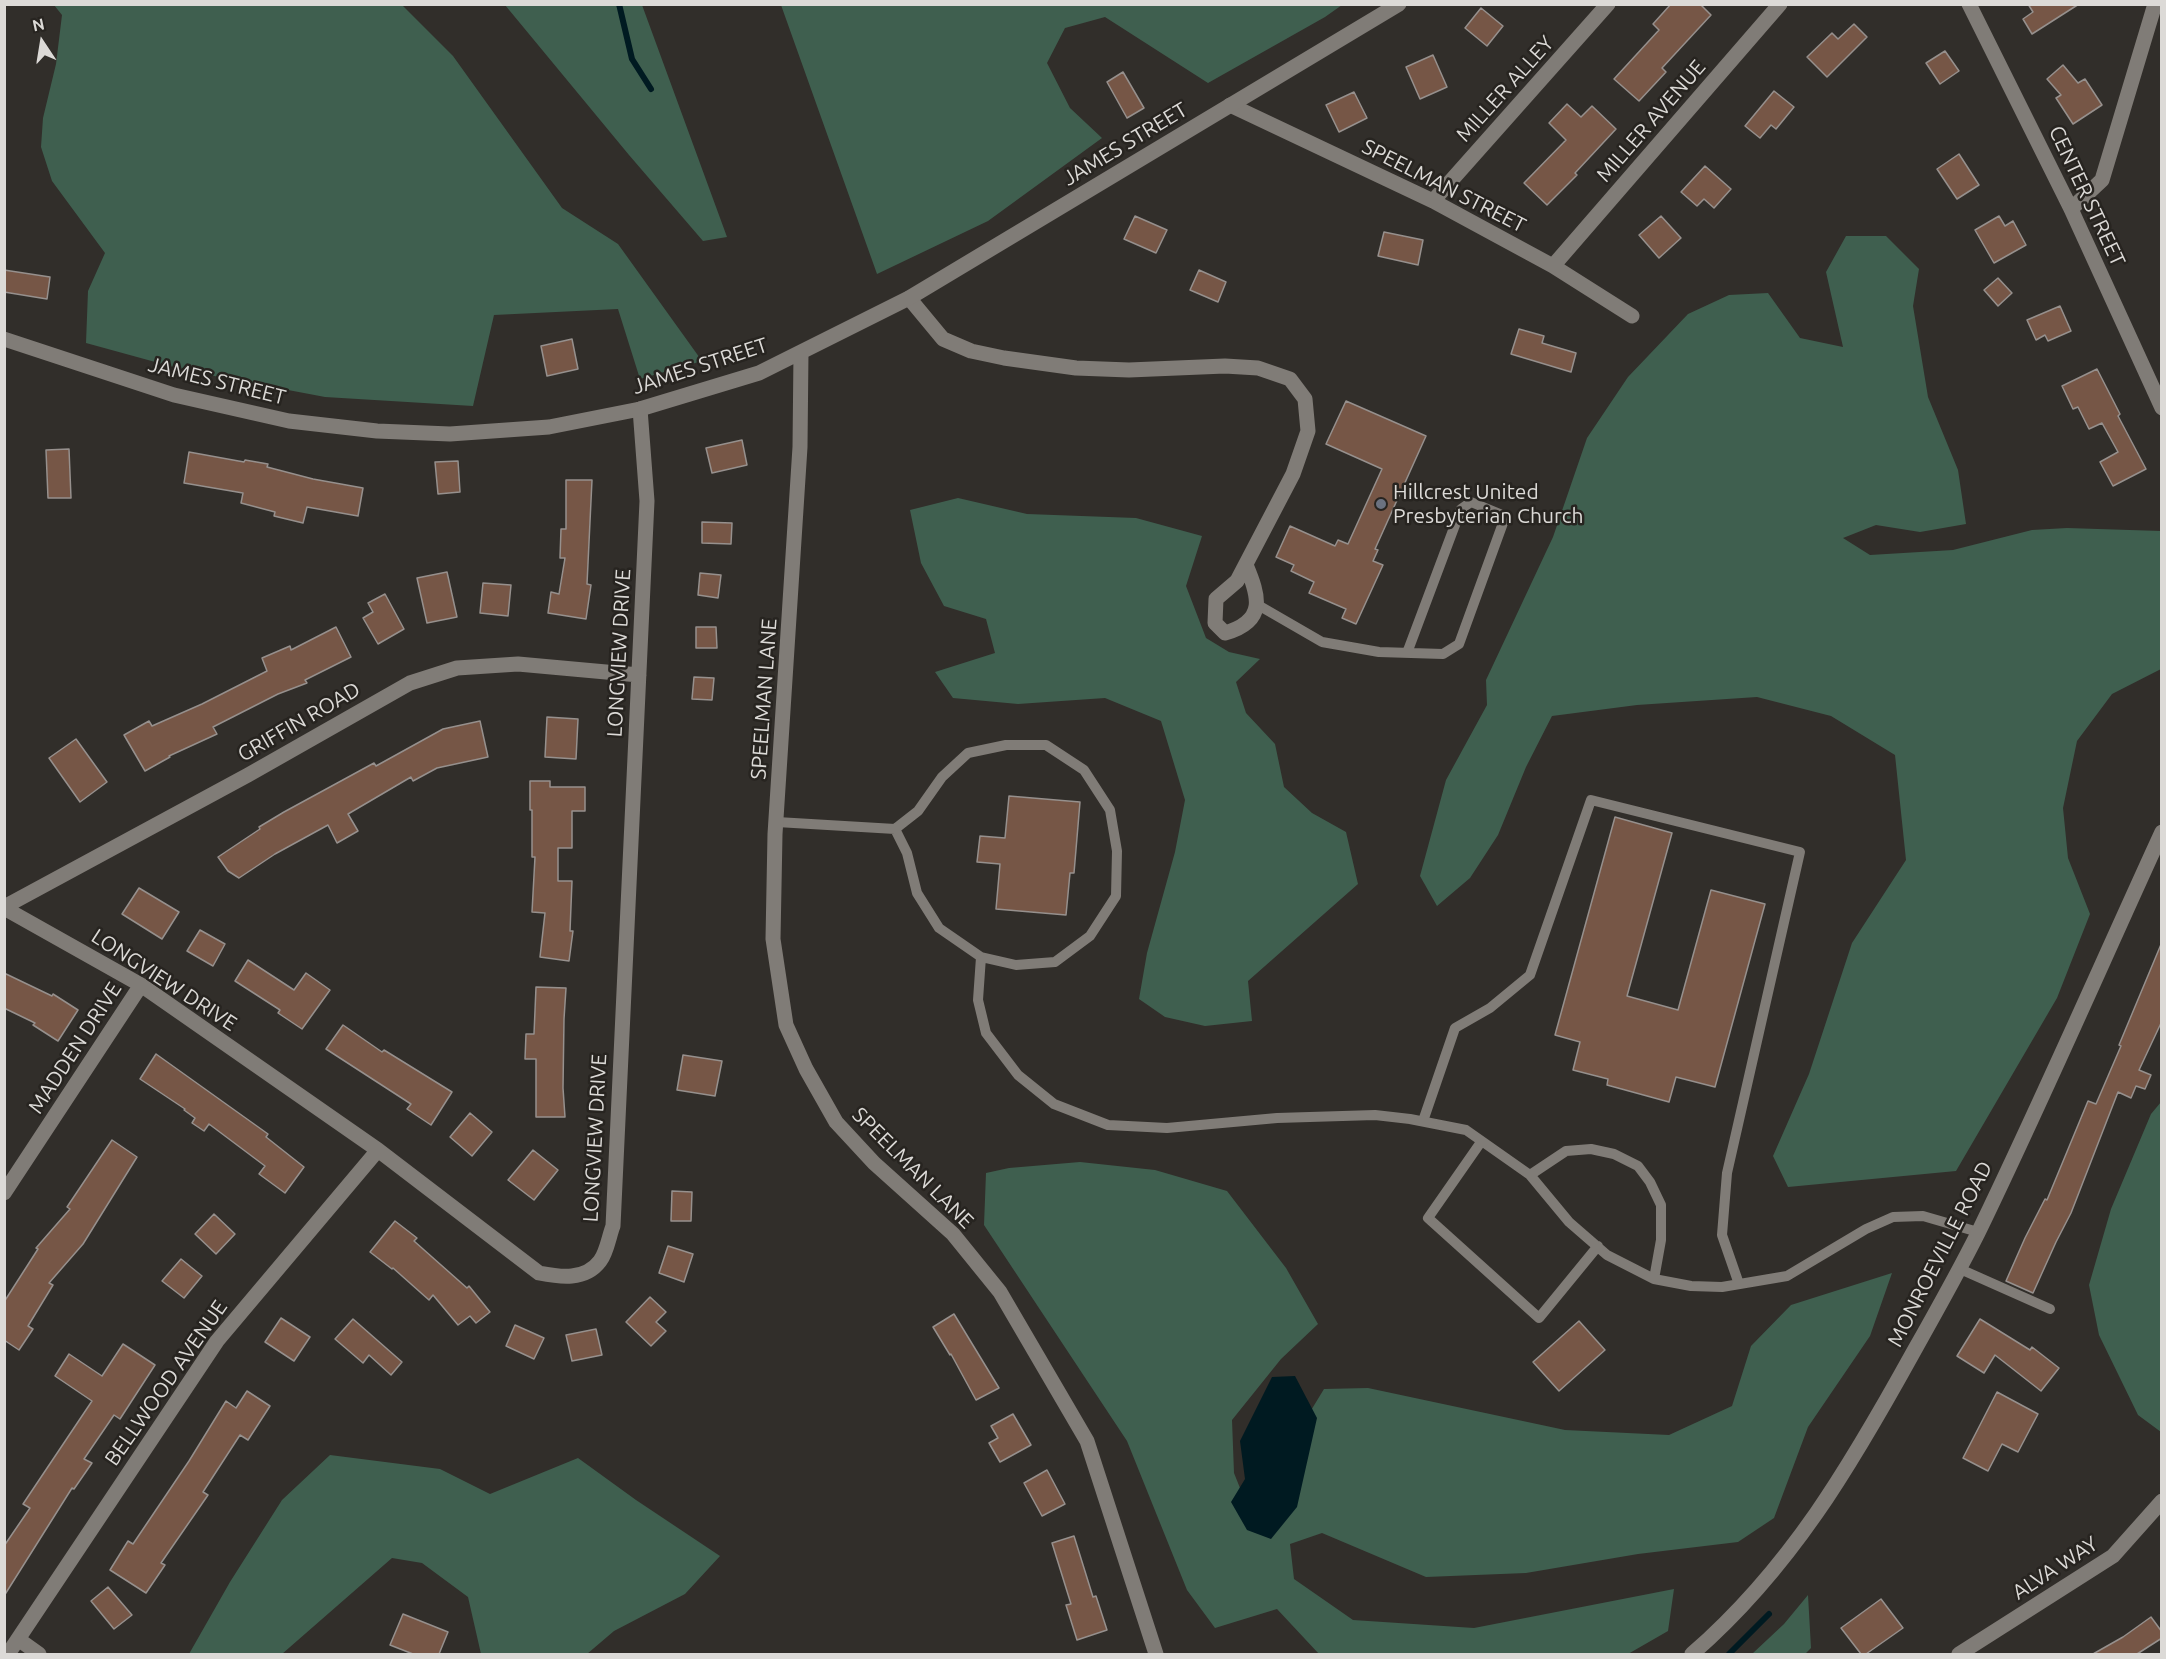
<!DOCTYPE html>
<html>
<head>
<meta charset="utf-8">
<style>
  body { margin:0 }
  #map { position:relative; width:2166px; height:1659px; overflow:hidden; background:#312e2a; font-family:Ubuntu,sans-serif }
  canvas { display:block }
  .frame { position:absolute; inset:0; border:6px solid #dcdad7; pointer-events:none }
  .north { position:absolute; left:12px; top:12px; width:60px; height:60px; -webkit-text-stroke:4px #272420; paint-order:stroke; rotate:348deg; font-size:16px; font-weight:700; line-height:24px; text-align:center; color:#dcdad7 }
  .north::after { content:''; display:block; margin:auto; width:21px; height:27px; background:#dcdad7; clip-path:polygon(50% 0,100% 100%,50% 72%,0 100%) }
</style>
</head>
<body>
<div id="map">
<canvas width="2166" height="1659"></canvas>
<div class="frame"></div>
<div class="north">N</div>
</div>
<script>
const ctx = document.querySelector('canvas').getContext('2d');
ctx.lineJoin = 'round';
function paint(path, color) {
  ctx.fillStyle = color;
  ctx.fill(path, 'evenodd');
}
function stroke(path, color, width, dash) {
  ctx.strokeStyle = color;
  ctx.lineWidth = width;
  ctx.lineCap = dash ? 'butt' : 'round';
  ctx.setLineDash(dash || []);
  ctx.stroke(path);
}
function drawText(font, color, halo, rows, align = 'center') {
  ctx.font = font + ' Ubuntu,sans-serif';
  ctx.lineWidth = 5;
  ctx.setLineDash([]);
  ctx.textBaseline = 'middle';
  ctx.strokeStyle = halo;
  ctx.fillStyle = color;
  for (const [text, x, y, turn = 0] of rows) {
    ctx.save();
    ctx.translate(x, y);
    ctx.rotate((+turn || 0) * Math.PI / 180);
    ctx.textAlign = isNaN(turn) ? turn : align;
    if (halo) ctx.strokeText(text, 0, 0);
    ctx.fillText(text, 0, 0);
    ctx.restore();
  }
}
paint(new Path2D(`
  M54 5H402L453 56 562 208 618 244 702 361 640 379 618 309 494 315 473 406 325 397 188 371 86 343 88 291 105 253 52 181 41 147 43 118 56 64 62 15Z
  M505 5H642L727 237 703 241 629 155Z
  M781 5V4L1342 5 1325 17 1208 83 1105 17 1065 28 1047 63 1070 108 1102 138 988 221 877 274Z
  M1846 236H1886L1919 269 1913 306 1928 397 1958 470 1966 524 1920 532 1876 525 1843 538 1870 555 1953 550 2032 530 2067 528 2161 531V669L2112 694 2077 741 2063 808 2068 858 2090 914 2057 998 1956 1171 1788 1187 1773 1156 1809 1074 1852 943 1906 860 1895 755 1831 716 1757 697 1637 705 1552 716 1526 767 1498 835 1470 878 1437 906 1420 876 1446 780 1487 705 1486 680 1553 537 1587 438 1628 377 1688 314 1729 295 1768 293 1800 338 1843 347 1826 272Z
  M958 498 1027 514 1136 518 1202 536 1186 586 1206 638 1229 652 1260 659 1236 682 1246 713 1275 744 1284 787 1312 813 1346 832 1358 884 1248 981 1252 1021 1205 1026 1165 1017 1139 999 1147 953 1175 852 1185 800 1161 721 1105 698 1018 704 953 698 935 672 995 653 986 619 944 606 921 563 910 510Z
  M2161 1102V1432L2138 1415 2099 1335 2089 1285 2111 1209 2151 1114Z
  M1080 1162 1155 1170 1227 1191 1286 1268 1318 1324 1281 1359 1232 1420 1234 1473 1248 1508 1282 1458 1324 1389 1368 1388 1565 1430 1669 1435 1732 1406 1751 1346 1791 1305 1892 1273 1870 1336 1808 1427 1774 1518 1738 1542 1638 1554 1526 1573 1426 1577 1322 1533 1290 1544 1294 1579 1353 1620 1474 1628 1674 1589 1668 1631 1628 1654H1319L1277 1609 1215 1628 1187 1590 1127 1441 984 1225 986 1173 1009 1168Z
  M330 1455 440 1469 490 1494 578 1458 636 1500 720 1556 685 1594 614 1631 587 1654H481L468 1597 422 1563 392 1558 282 1654H189L230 1582 282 1500Z
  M1808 1595 1811 1648 1805 1654H1752L1784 1624Z`), '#3f5f4f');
paint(new Path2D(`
  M1295 1376 1317 1418 1297 1507 1271 1539 1247 1530 1231 1502 1245 1479 1240 1441 1272 1377Z`), '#001a21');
stroke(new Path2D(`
  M619 4 632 59 651 89
  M1729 1654 1769 1614`), '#001a21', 6);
const building = new Path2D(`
  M1671 4H1700L1711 15 1662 68 1666 72 1639 101 1614 79 1659 30 1653 24Z
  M2028 4H2079L2032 34 2023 19 2033 12Z
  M1481 8 1503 26 1487 46 1465 28Z
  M1854 24 1867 37 1827 77 1807 57 1832 33 1838 39Z
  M1945 51 1959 71 1940 84 1926 63Z
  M1433 55 1447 87 1420 99 1406 67Z
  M2063 65 2078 83 2085 79 2102 105 2073 124 2056 98 2061 95 2047 79Z
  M1123 72 1144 108 1127 118 1107 82Z
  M1774 91 1794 107 1776 129 1771 125 1760 138 1745 126Z
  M1354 92 1367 118 1339 132 1326 105Z
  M1567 104 1581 117 1592 106 1616 129 1575 173 1577 175 1547 205 1524 183 1566 140 1549 123Z
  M1959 154 1979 185 1957 199 1937 169Z
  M1705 166 1731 189 1714 208 1704 199 1697 206 1681 192Z
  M1135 216 1167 230 1156 253 1124 239Z
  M1661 216 1681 238 1659 258 1639 235Z
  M1999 216 2005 226 2013 221 2026 245 1994 263 1975 230Z
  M1384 232 1423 240 1418 265 1378 256Z
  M4 270 50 277 47 299 4 292Z
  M1199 270 1226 282 1218 302 1190 290Z
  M1998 278 2012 293 1998 306 1984 290Z
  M2060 306 2071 331 2048 341 2045 335 2036 340 2027 320Z
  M1519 329 1544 336 1542 343 1576 353 1571 372 1511 354Z
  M572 339 578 369 547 376 541 346Z
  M2097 369 2120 414 2118 416 2146 469 2113 486 2100 462 2118 452 2102 423 2089 429 2078 407 2073 409 2062 386Z
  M1346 401 1426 436 1375 549 1378 550 1373 561 1383 565 1356 624 1342 618 1346 609 1309 593 1314 582 1291 571 1294 565 1276 557 1290 526 1335 546 1338 540 1348 544 1382 469 1326 444Z
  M742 440 747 465 712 473 706 448Z
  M69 449 71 498H48L46 450Z
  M189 452 244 462 245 460 268 464 267 467 313 479 363 488 358 516 307 507 303 523 274 516 275 512 241 503 243 493 184 483Z
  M458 461 460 492 438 494 435 462Z
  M566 480H592L587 584 591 585 586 619 548 613 551 592 559 594 565 558H560L561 529H566Z
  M702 522 732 523 731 544 702 543Z
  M447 572 457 617 427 623 417 578Z
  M700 573 721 575 718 598 698 595Z
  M483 583 511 585 508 616 480 613Z
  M385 594 404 629 378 644 363 618 373 612 368 603Z
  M336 627 351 657 305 680 307 683 278 694 213 727 217 734 169 756 170 757 145 771 124 735 149 721 152 726 202 704 267 671 262 658 290 646 291 650Z
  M696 627H716L717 648H696Z
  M694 677 714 678 712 700 692 699Z
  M547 717 578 719 576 759 545 757Z
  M480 721 488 757 437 768 413 781 411 777 348 814 358 831 337 843 328 825 275 854 239 878 228 871 218 857 260 829 259 827 284 812 374 763 376 766 443 729Z
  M76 739 107 782 80 802 49 758Z
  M530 781H550V787H585V811H572V848H558V881H572L570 931H573L569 961 540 957 545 913 532 912 535 857H532V810H530Z
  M1009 796 1080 802 1074 873H1070L1066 915 996 909 1000 864 977 862 980 836 1005 838Z
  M1615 817 1672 833 1627 996 1678 1010 1711 890 1765 904 1715 1087 1676 1077 1669 1102 1607 1085 1608 1079 1573 1070 1580 1042 1555 1035Z
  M139 888 179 912 162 939 122 914Z
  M200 930 225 944 213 966 187 951Z
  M2162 942V1021L2139 1070 2151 1075 2145 1089 2136 1086 2131 1098 2118 1092 2071 1213 2056 1242 2033 1293 2006 1281 2025 1238 2045 1199 2047 1200 2088 1101 2096 1104 2121 1046 2119 1045Z
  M248 960 294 990 306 973 330 990 302 1029 278 1013 280 1010 235 981Z
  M4 973 52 996 53 994 78 1010 58 1041 33 1025 35 1023 4 1008Z
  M536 987 566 988 564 1019 563 1088 565 1117H536V1059H525L526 1034H534Z
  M343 1025 382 1052 384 1050 452 1092 431 1125 407 1109 411 1104 326 1049Z
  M156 1054 268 1134 266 1137 304 1167 285 1193 259 1174 265 1166 209 1124 204 1131 192 1123 195 1118 184 1110 185 1109 140 1079Z
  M683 1055 722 1061 715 1096 677 1090Z
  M470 1113 492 1132 472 1156 450 1137Z
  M112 1140 137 1157 83 1244 49 1283 53 1285 28 1326 33 1329 19 1350 4 1340V1302L38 1249 36 1248 70 1209 67 1207Z
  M533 1150 558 1170 534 1200 508 1180Z
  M672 1191 692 1192 691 1221H671Z
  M214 1214 235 1234 216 1254 195 1234Z
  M395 1221 417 1238 414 1241 467 1288 469 1286 490 1312 476 1323 470 1316 458 1325 433 1295 429 1300 393 1268 392 1269 370 1252Z
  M668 1246 693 1254 684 1282 659 1273Z
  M181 1259 202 1276 184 1298 162 1281Z
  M650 1297 666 1312 656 1322 666 1331 651 1346 626 1322Z
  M954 1314 999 1388 976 1400 951 1354 950 1355 933 1327Z
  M281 1318 310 1337 294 1361 265 1342Z
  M353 1319 402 1362 391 1375 369 1355 363 1363 335 1339Z
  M1980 1319 2030 1350 2032 1347 2059 1368 2041 1391 1995 1355 1984 1373 1957 1356Z
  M1579 1321 1605 1350 1559 1391 1533 1362Z
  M515 1325 544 1338 534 1359 506 1346Z
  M596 1329 602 1355 572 1361 566 1335Z
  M123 1344 155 1365 120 1419 114 1415 84 1459 92 1463 74 1489 72 1488 4 1596V1546L30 1508 23 1504 92 1401 55 1376 69 1354 102 1376Z
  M247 1391 270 1406 248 1440 240 1435 203 1492 208 1495 161 1563 165 1565 146 1593 110 1570 128 1541 133 1544 189 1461 226 1401 236 1408Z
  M1997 1392 2038 1414 2018 1452 2002 1444 1988 1471 1963 1458Z
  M1013 1414 1031 1445 1000 1462 989 1443 998 1438 991 1426Z
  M1047 1470 1065 1504 1042 1516 1024 1483Z
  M1074 1536 1093 1597 1096 1596 1107 1630 1077 1640 1066 1605 1071 1604 1052 1543Z
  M108 1587 132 1615 114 1629 91 1601Z
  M1881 1599 1903 1628 1866 1654H1861L1841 1628Z
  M403 1614 448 1632 439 1654H413L390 1645Z
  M2151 1617 2162 1632V1638L2137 1654H2093L2123 1637Z`);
paint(building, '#765646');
stroke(building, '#96908d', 1.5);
stroke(new Path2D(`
  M1258 605 1322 642 1379 652 1443 654 1459 644 1503 523 1500 514 1471 502 1461 509 1407 653
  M777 822 895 829 907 853 917 893 939 928 981 957 978 1000 986 1033 1018 1075 1054 1104 1108 1125 1167 1128 1277 1118 1375 1115 1410 1119 1466 1130 1530 1175 1569 1222 1607 1255 1654 1279 1691 1286 1722 1287 1787 1276 1866 1229 1893 1217 1923 1216 1978 1232
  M895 829 918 811 942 777 968 753 1006 745H1046L1084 770 1110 810 1117 851 1116 896 1090 936 1055 962 1016 965 981 957
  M1423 1121 1455 1028 1490 1008 1530 975 1591 800 1800 852 1727 1173 1722 1235 1739 1284
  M1481 1142 1428 1218 1539 1318 1598 1246
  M1530 1175 1566 1151 1591 1149 1614 1154 1638 1166 1650 1182 1661 1205V1240L1654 1279
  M1960 1269 2050 1309`), '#807c77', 10);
stroke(new Path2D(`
  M1969 4 2071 209 2162 408
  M1230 105 1433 201 1553 266 1632 316
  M1433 201 1608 4
  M2071 209 2102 180 2155 4
  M1553 266 1780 4
  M909 298 943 339 971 351 1004 358 1076 368 1129 370 1225 366 1258 368 1290 379 1305 399 1308 431 1293 474 1237 581 1216 599 1215 623 1225 633C1267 621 1259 596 1246 565
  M4 907 248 775 410 683 457 668 518 664 639 675
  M4 908 141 985 378 1150 539 1273C560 1277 585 1281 600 1261 607 1252 609 1236 613 1226L647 501 640 409
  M4 1193 141 985
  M18 1639 39 1654
  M8 1654 217 1341 378 1150
  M1959 1654 2113 1556 2162 1501`), '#807c77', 15);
stroke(new Path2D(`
  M4 339 174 395 289 421 377 431 450 434 549 427 640 409 759 373 909 298 1399 4
  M801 352 800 447 775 834 773 939 786 1025 806 1069 836 1122 874 1163 953 1234 1000 1292 1087 1441 1156 1654
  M1692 1654C1791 1568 1851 1465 1914 1351 1936 1312 1958 1273 1978 1233 2042 1101 2101 965 2162 832`), '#807c77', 15);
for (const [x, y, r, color] of [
  [1381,504,6,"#6b7280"]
]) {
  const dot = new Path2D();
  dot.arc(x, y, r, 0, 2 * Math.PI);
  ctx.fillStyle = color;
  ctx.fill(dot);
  stroke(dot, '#272420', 2);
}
drawText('21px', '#dcdad7', '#272420', [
  ["MILLER ALLEY",1505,89,-48],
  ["MILLER AVENUE",1651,121,-49],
  ["JAMES STREET",1125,144,-31],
  ["SPEELMAN STREET",1444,186,27],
  ["CENTER STREET",2087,196,65],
  ["JAMES STREET",700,366,-18],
  ["JAMES STREET",217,381,14],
  ["LONGVIEW DRIVE",619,653,-87],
  ["SPEELMAN LANE",764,699,-86],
  ["GRIFFIN ROAD",299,722,-30],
  ["LONGVIEW DRIVE",164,980,33],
  ["MADDEN DRIVE",75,1048,-57],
  ["LONGVIEW DRIVE",595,1138,-87],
  ["SPEELMAN LANE",913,1168,45],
  ["MONROEVILLE ROAD",1940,1254,-63],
  ["BELLWOOD AVENUE",166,1383,-55],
  ["ALVA WAY",2055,1568,-33]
]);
drawText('21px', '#dcdad7', '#272420', [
  ["Hillcrest United",1393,492],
  ["Presbyterian Church",1393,516]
], 'left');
</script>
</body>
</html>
